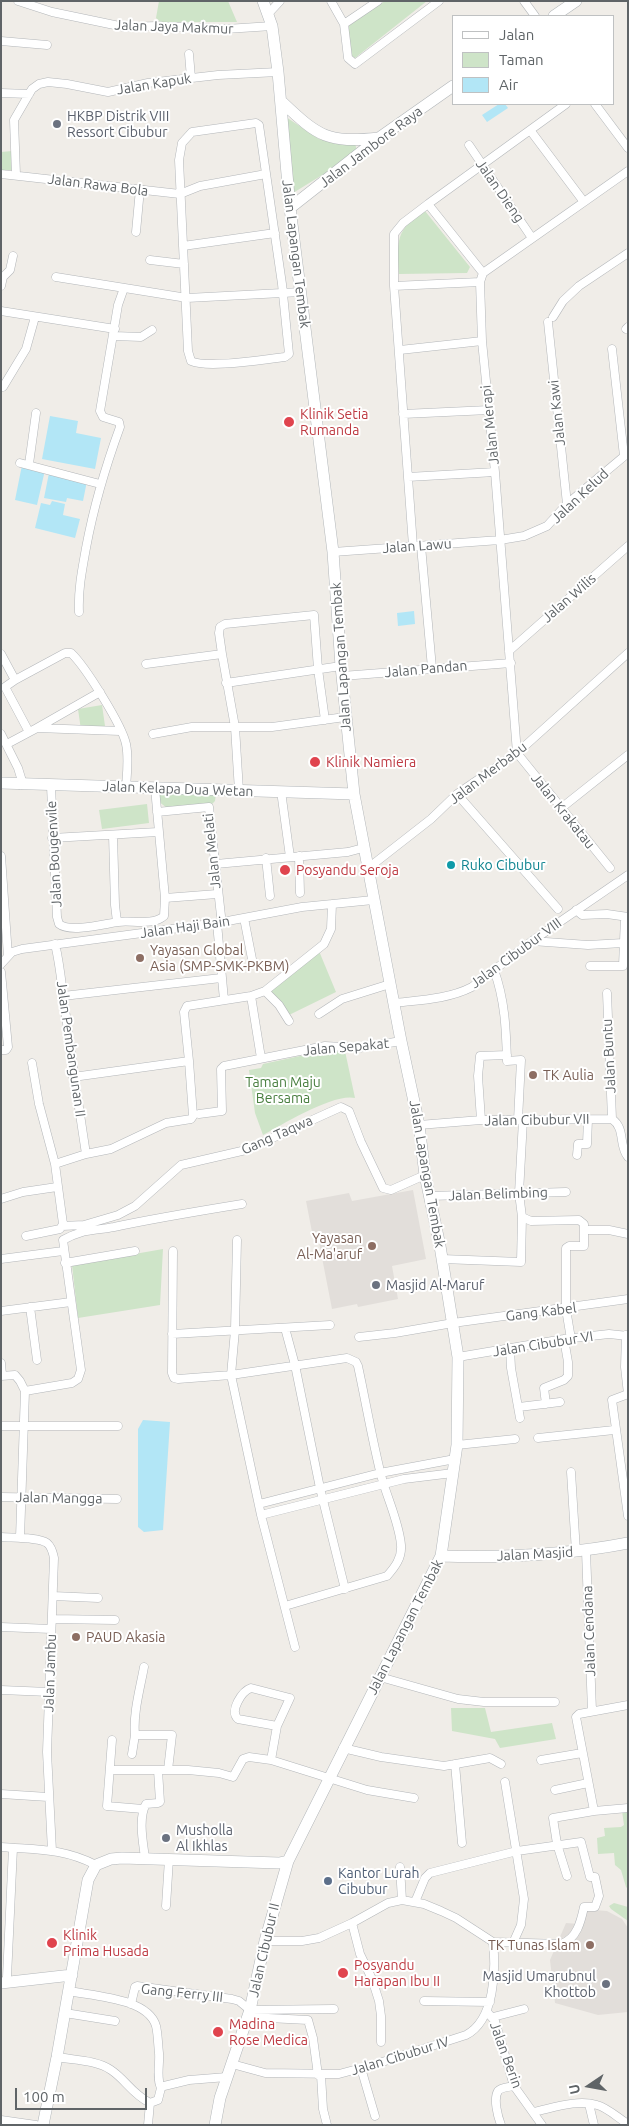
<!DOCTYPE html>
<html>
<head>
<meta charset="utf-8">
<style>
  body { margin:0 }
  #map { position:relative; width:629px; height:2126px; overflow:hidden; background:#f0ede8; font-family:Ubuntu,sans-serif }
  canvas { display:block }
  .frame { position:absolute; inset:0; border:2px solid #5f6467; pointer-events:none }
  .legend { position:absolute; left:452px; top:15px; width:162px; height:90px; box-sizing:border-box; background:#fff; border:1px solid #bfc1c2; margin:0; padding:6px 9px; list-style:none; font-size:15px; color:#5f6467 }
  .legend li { display:flex; align-items:center; gap:10px; height:25px }
  .legend b { width:25px; border:1px solid #bfc1c2 }
  .north { position:absolute; left:564px; top:2061px; width:50px; height:50px; -webkit-text-stroke:4px #fff; paint-order:stroke; rotate:258deg; font-size:14px; font-weight:700; line-height:20px; text-align:center; color:#5f6467 }
  .north::after { content:''; display:block; margin:auto; width:18px; height:22px; background:#5f6467; clip-path:polygon(50% 0,100% 100%,50% 72%,0 100%) }
  .scale { position:absolute; left:15px; top:2088px; width:132px; height:22px; box-sizing:border-box; border:2px solid #5f6467; border-top:0; padding-left:6px; font-size:15px; line-height:18px; white-space:nowrap; color:#5f6467; -webkit-text-stroke:4px #fff; paint-order:stroke }
</style>
</head>
<body>
<div id="map">
<canvas width="629" height="2126"></canvas>
<div class="frame"></div>
<ul class="legend">
<li><b style="height:6px;background:#fff"></b>Jalan</li>
<li><b style="height:14px;background:#cee4c8"></b>Taman</li>
<li><b style="height:14px;background:#b2e6f6"></b>Air</li>
</ul>
<div class="north">U</div>
<div class="scale">100 m</div>
</div>
<script>
const ctx = document.querySelector('canvas').getContext('2d');
ctx.lineJoin = 'round';
function paint(path, color) {
  ctx.fillStyle = color;
  ctx.fill(path, 'evenodd');
}
function stroke(path, color, width, dash) {
  ctx.strokeStyle = color;
  ctx.lineWidth = width;
  ctx.lineCap = dash ? 'butt' : 'round';
  ctx.setLineDash(dash || []);
  ctx.stroke(path);
}
function drawText(font, color, halo, rows, align = 'center') {
  ctx.font = font + ' Ubuntu,sans-serif';
  ctx.lineWidth = 4;
  ctx.setLineDash([]);
  ctx.textBaseline = 'middle';
  ctx.strokeStyle = halo;
  ctx.fillStyle = color;
  for (const [text, x, y, turn = 0] of rows) {
    ctx.save();
    ctx.translate(x, y);
    ctx.rotate((+turn || 0) * Math.PI / 180);
    ctx.textAlign = isNaN(turn) ? turn : align;
    if (halo) ctx.strokeText(text, 0, 0);
    ctx.fillText(text, 0, 0);
    ctx.restore();
  }
}
paint(new Path2D(`
  M413 1190 426 1259 392 1266 398 1299 358 1307 357 1304 332 1309 317 1232H312L306 1201 349 1193 352 1201Z
  M581 1909 607 1911 622 1919 628 1928V2012L598 2015 555 2003 550 1960 566 1923 579 1924Z`), '#e2deda');
paint(new Path2D(`
  M159 1H228L237 22H160L156 18Z
  M385 1H427L355 58 348 53 349 25Z
  M283 115 319 139 355 144 358 153 293 193Z
  M12 151V170H1V152Z
  M425 211 470 267 467 273 399 274C397 242 395 229 425 211Z
  M102 705 105 726 81 730 78 709Z
  M157 791 216 793 215 801 210 806 191 805 167 808 158 801Z
  M147 804 149 823 102 829 99 810Z
  M319 951 336 992 289 1015 269 990Z
  M345 1051 355 1098C334 1093 283 1124 263 1135L255 1113 249 1070 261 1068 263 1064 300 1056Z
  M163 1249 160 1305 78 1318 72 1265Z
  M451 1708H485L491 1732 552 1723 556 1739 500 1748 495 1739 452 1731Z
  M622 1811H628V1889L626 1887 621 1870 615 1865 614 1853 598 1854 597 1838 605 1836 604 1828 621 1827 624 1825Z
  M614 1903 628 1907V1921L611 1909 609 1906Z`), '#cee4c8');
paint(new Path2D(`
  M499 104H505L508 108 487 122 482 115Z
  M50 416 78 421 76 433 101 438 95 469 42 459Z
  M22 465 45 470 37 505 15 500Z
  M49 473 87 481 83 501 67 498 66 502 44 498Z
  M52 501 65 504 63 515 80 519 75 538 35 528 41 503 50 505Z
  M414 611 415 624 398 626 397 613Z
  M143 1420 170 1422 163 1530 144 1532 138 1527V1429Z`), '#b2e6f6');
const street = new Path2D(`
  M18 1 52 12 124 27 157 26 226 29 272 26
  M331 1 344 24 348 58 355 64 439 1
  M524 1 535 16
  M268 14 280 1
  M344 24 378 1
  M1 41 47 45
  M189 54 191 78
  M1 93 29 94
  M595 104 628 148
  M256 123 259 125 282 284 289 354 285 357C265 359 208 369 191 361L188 351 179 160 182 143 192 132Z
  M530 130 584 202
  M469 145 532 238
  M1 174 180 194 200 186 266 174
  M16 175 14 120 32 89 39 84 48 82 67 84 108 92 148 83 218 75 278 72
  M428 204 483 273
  M136 232 140 189
  M183 246 275 233
  M150 260 184 264
  M56 277 187 298 301 292
  M1 286 3 277 10 270 13 256
  M394 286 480 282
  M1 311 115 329
  M553 317 563 301 579 286 628 253
  M548 322 567 504
  M626 329 628 327
  M114 336 141 337 152 330
  M612 349 624 456
  M400 350 482 341
  M3 387 26 349 35 317
  M403 414 489 410
  M20 463 100 484
  M29 464 36 413
  M408 477 495 472
  M413 546 394 286V234L403 223 428 204 566 104
  M421 546 432 668
  M333 552 500 540 524 536 547 526 567 504 628 453
  M79 612C78 590 82 570 86 548 94 505 105 468 120 427L119 422 103 417 100 411 118 305 124 288
  M509 651 628 546
  M1 654 15 680
  M222 654 219 633 220 627 225 624 314 615 318 669 325 720
  M146 664 222 654 235 727H272L345 717
  M342 676 511 663
  M226 683 341 666
  M37 728 100 692
  M29 732 5 687 15 680 65 653H71C85 666 122 725 126 744 129 758 127 773 126 787
  M1 734 18 768 22 781 20 785
  M153 734 192 727H235L239 791
  M7 744 37 728 120 731
  M51 786 57 917 59 924C70 933 104 924 118 922 131 920 153 926 164 916L165 898 155 788
  M281 791 290 857
  M457 794 558 909
  M560 809 628 755
  M157 812 209 807 221 916
  M113 835 115 905 117 922
  M52 838 158 832
  M1 856 8 956
  M299 856 300 893
  M266 858 270 896
  M216 864 348 852 363 848
  M610 868 517 753 495 472 482 341 480 282 483 273 628 171
  M367 869 431 819 457 794 517 753 628 653
  M165 898 217 894
  M576 910 582 915 607 914 628 917
  M244 918 252 959
  M217 923 224 1000
  M532 941 588 945 623 943
  M55 944C61 968 62 992 66 1016 72 1062 79 1108 86 1154
  M1 964 12 952 22 949 217 923 302 907 373 900
  M590 966H623L625 917
  M494 970C505 1000 506 1029 507 1061L521 1060 518 1120
  M1 972 8 1047 6 1050H1
  M265 991 279 1005 289 1021
  M607 993 612 1119
  M63 996 221 978
  M251 996 261 1058
  M394 1003C420 1000 449 999 472 987L532 941 628 875
  M319 1014 342 999 390 984
  M73 1077 189 1061 184 1012 187 1006 251 996 265 991 324 944 331 929 332 904
  M199 1114 222 1111 221 1069 224 1066 325 1046 359 1048 401 1041
  M481 1120 478 1076 480 1056 507 1055
  M523 1120 519 1193 522 1217 531 1221 579 1220 584 1224V1246H569L566 1248V1309L571 1339
  M419 1125 481 1120 612 1119C626 1129 618 1145 628 1157
  M577 1155 578 1144H587L588 1119
  M55 1164 86 1154 111 1149 166 1123 191 1119 193 1116 189 1061
  M430 1196 566 1192
  M1 1199 23 1192 57 1187
  M62 1226 84 1225 118 1215 135 1206 181 1165 246 1150 341 1107 349 1111 361 1142 383 1188 391 1190 425 1175
  M584 1230H609L628 1234
  M26 1236 60 1229 63 1224 55 1164 39 1104 32 1063
  M237 1240 235 1330 231 1375 261 1515 295 1647
  M173 1251 172 1373 174 1378 178 1379 231 1375 347 1358 356 1362 358 1366C366 1403 372 1439 381 1475 387 1498 399 1522 401 1545 402 1558 395 1567 387 1576L285 1606
  M1 1259 63 1251
  M442 1259 521 1262 522 1217
  M65 1263 135 1251
  M30 1307 37 1360
  M1 1311 71 1302
  M285 1328 295 1365 320 1488 345 1589
  M172 1334 330 1325
  M626 1335 625 1367 628 1394
  M359 1337 395 1333 453 1323 628 1299
  M510 1349 511 1368 520 1418
  M458 1357 564 1339 609 1334 628 1336
  M1 1363 2 1375
  M1 1376 15 1375 20 1381 25 1391
  M628 1394 612 1400 628 1516
  M546 1404 544 1388 564 1380 568 1376V1362L564 1339
  M519 1407 560 1402
  M1 1426H118
  M538 1438 614 1430
  M457 1445 515 1439
  M571 1472 576 1552
  M1 1497 117 1499
  M259 1504 380 1473 455 1459
  M261 1515 404 1479 453 1473
  M1 1537C12 1538 38 1537 47 1543 52 1547 53 1553 54 1558L47 1752 52 1851
  M20 1538 25 1391 72 1383 78 1379 81 1370 63 1240C82 1229 93 1231 114 1227 156 1218 199 1211 242 1204
  M586 1551 592 1711
  M53 1596 98 1598
  M52 1619 115 1620
  M1 1627 51 1629
  M144 1667C140 1689 133 1713 135 1735H172L168 1770
  M380 1677 458 1699 484 1702H555
  M1 1690 49 1692
  M112 1740 107 1806 143 1809
  M343 1748 381 1757 444 1766 490 1758 501 1764
  M132 1754 135 1735
  M271 1760 277 1726 290 1698 251 1688C242 1691 229 1711 238 1719L277 1726
  M541 1760 582 1753
  M455 1764 462 1843
  M111 1770H188L219 1773 233 1777 243 1759 249 1757 271 1760 367 1790 414 1798
  M505 1782 524 1899 521 1925 513 1943
  M555 1790 588 1783
  M1 1794 48 1797
  M594 1811 576 1717 579 1714 628 1705
  M1 1847C37 1850 63 1848 96 1865
  M145 1858C143 1842 138 1818 146 1804L158 1803 160 1802 158 1770
  M400 1867 402 1900
  M567 1876 557 1844 553 1818 594 1811 628 1808
  M166 1906 169 1859
  M352 1923 360 1954 372 1979 379 2001 381 2016V2042
  M265 1941H302L319 1938 352 1923 388 1903 402 1900 424 1904 441 1911 456 1918 493 1942 561 1944C577 1939 581 1921 584 1907H595L599 1896 595 1877H590L581 1842 517 1851 430 1873 425 1878 415 1902
  M7 1977 13 1848
  M69 1991C93 1996 148 1998 156 2026 158 2034 158 2045 159 2053 160 2064 156 2078 161 2088
  M424 2001 490 2002
  M131 2004 135 1987 137 1986 232 1999 239 2001 250 2010 334 2009
  M487 2012 495 2021 514 2086 542 2125
  M65 2013 115 2021
  M248 2017 308 2020 313 2038 318 2075
  M493 2017 524 2009
  M57 2057C73 2060 97 2060 111 2070 126 2080 131 2093 150 2103
  M232 2064 265 2073 339 2074 376 2064 466 2035C495 2020 496 1970 493 1942
  M361 2068 375 2116
  M321 2075 323 2109 327 2125
  M150 2103 158 2100 161 2088 164 2086 189 2080 227 2077
  M589 2104 594 2125
  M533 2112C553 2108 577 2099 597 2105 608 2108 618 2118 628 2124
  M1 2120 36 2125
  M148 2125 150 2103
  M501 2125C498 2117 493 2099 498 2091 501 2087 510 2087 514 2086`);
const secondary = new Path2D(`
  M554 16 576 1
  M282 102C319 137 327 143 379 138
  M290 208 379 138 453 86
  M1 783 354 794
  M441 1556C504 1558 566 1555 628 1543
  M1 1983 72 1975
  M43 2125 57 2057 88 1880 96 1865 111 1859 122 1858 279 1863 288 1861 441 1556 457 1445 458 1357 440 1246 425 1175 419 1125 401 1041 354 794 341 666 333 552 290 208 278 72 272 26 263 1
  M215 2125 220 2098 250 2010 265 1941 288 1861`);
stroke(street, '#b3b6b9', 9);
stroke(secondary, '#b2b6b9', 12);
stroke(street, '#fff', 8);
stroke(secondary, '#fff', 11);
for (const [x, y, r, color] of [
  [57,124,5,"#6b7280"],
  [289,422,6,"#e0444e"],
  [315,762,6,"#e0444e"],
  [451,865,5,"#0f9aa8"],
  [285,870,6,"#e0444e"],
  [140,958,5,"#8d6e63"],
  [533,1075,5,"#8d6e63"],
  [372,1246,5,"#8d6e63"],
  [376,1285,5,"#6b7280"],
  [76,1637,5,"#8d6e63"],
  [166,1838,5,"#6b7280"],
  [328,1881,5,"#5c6f8a"],
  [52,1943,6,"#e0444e"],
  [590,1945,5,"#8d6e63"],
  [343,1973,6,"#e0444e"],
  [606,1984,5,"#6b7280"],
  [218,2032,6,"#e0444e"]
]) {
  const dot = new Path2D();
  dot.arc(x, y, r, 0, 2 * Math.PI);
  ctx.fillStyle = color;
  ctx.fill(dot);
  stroke(dot, '#fff', 2);
}
drawText('14px', '#5f6467', '#fff', [
  ["Jalan Jaya Makmur",174,27,2],
  ["Jalan Kapuk",154,84,-9],
  ["Jalan Jambore Raya",371,147,-37],
  ["Jalan Rawa Bola",98,185,7],
  ["Jalan Dieng",500,191,55],
  ["Jalan Lapangan Tembak",296,254,83],
  ["Jalan Kawi",557,413,-96],
  ["Jalan Merapi",490,425,-96],
  ["Jalan Kelud",580,496,-43],
  ["Jalan Lawu",417,546,-4],
  ["Jalan Wilis",569,598,-41],
  ["Jalan Lapangan Tembak",341,657,-94],
  ["Jalan Pandan",426,669,-5],
  ["Jalan Merbabu",488,773,-37],
  ["Jalan Kelapa Dua Wetan",178,789,2],
  ["Jalan Krakatau",563,811,51],
  ["Jalan Melati",212,851,-96],
  ["Jalan Bougenvile",54,854,-93],
  ["Jalan Haji Bain",185,927,-8],
  ["Jalan Cibubur VIII",516,953,-36],
  ["Jalan Sepakat",346,1047,-5],
  ["Jalan Pembangunan II",71,1049,82],
  ["Jalan Buntu",609,1056,-93],
  ["Jalan Cibubur VII",537,1120,-1],
  ["Gang Taqwa",277,1135,-24],
  ["Jalan Lapangan Tembak",427,1174,80],
  ["Jalan Belimbing",498,1194,-2],
  ["Gang Kabel",541,1312,-7],
  ["Jalan Cibubur VI",543,1344,-9],
  ["Jalan Mangga",59,1498,1],
  ["Jalan Masjid",535,1554,-3],
  ["Jalan Lapangan Tembak",405,1627,-63],
  ["Jalan Cendana",589,1631,-92],
  ["Jalan Jambu",50,1673,-88],
  ["Jalan Cibubur II",264,1950,-77],
  ["Gang Ferry III",182,1993,6],
  ["Jalan Berin",506,2055,70],
  ["Jalan Cibubur IV",400,2056,-17]
]);
drawText('14px', '#5b616d', '#fff', [
  ["HKBP Distrik VIII",67,116],
  ["Ressort Cibubur",67,132],
  ["Masjid Al-Maruf",386,1285],
  ["Musholla",176,1830],
  ["Al Ikhlas",176,1846],
  ["Masjid Umarubnul",596,1976,"right"],
  ["Khottob",596,1992,"right"]
], 'left');
drawText('14px', '#be3a42', '#fff', [
  ["Klinik Setia",300,414],
  ["Rumanda",300,430],
  ["Klinik Namiera",326,762],
  ["Posyandu Seroja",296,870],
  ["Klinik",63,1935],
  ["Prima Husada",63,1951],
  ["Posyandu",354,1965],
  ["Harapan Ibu II",354,1981],
  ["Madina",229,2024],
  ["Rose Medica",229,2040]
], 'left');
drawText('14px', '#0d838f', '#fff', [
  ["Ruko Cibubur",461,865]
], 'left');
drawText('14px', '#785e54', '#fff', [
  ["Yayasan Global",150,950],
  ["Asia (SMP-SMK-PKBM)",150,966],
  ["TK Aulia",543,1075],
  ["Yayasan",362,1238,"right"],
  ["Al-Ma'aruf",362,1254,"right"],
  ["PAUD Akasia",86,1637],
  ["TK Tunas Islam",580,1945,"right"]
], 'left');
drawText('14px', '#487e3f', '#fff', [
  ["Taman Maju",283,1082],
  ["Bersama",283,1098]
]);
drawText('14px', '#4e5e75', '#fff', [
  ["Kantor Lurah",338,1873],
  ["Cibubur",338,1889]
], 'left');
</script>
</body>
</html>
